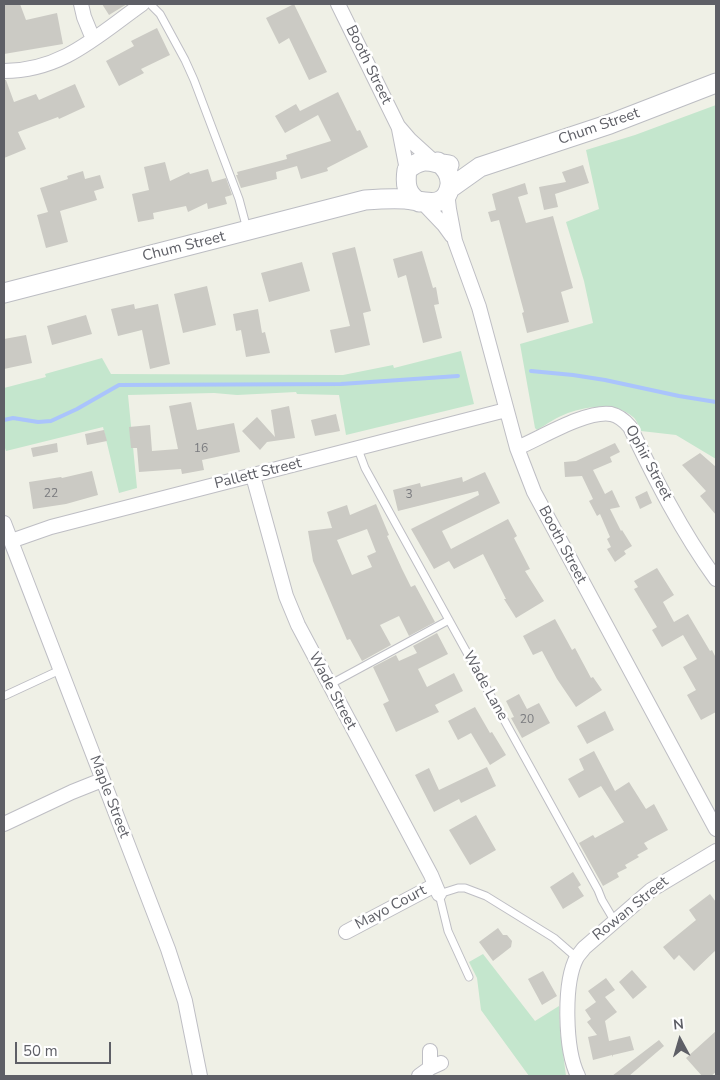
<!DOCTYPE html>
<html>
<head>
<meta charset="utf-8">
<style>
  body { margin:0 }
  #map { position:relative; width:720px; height:1080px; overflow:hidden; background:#eff0e6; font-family:"Nunito Sans",sans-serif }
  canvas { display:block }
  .frame { position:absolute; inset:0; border:5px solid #5e5f66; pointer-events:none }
  .north { position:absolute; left:655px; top:1015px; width:50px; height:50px; -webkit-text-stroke:4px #fff; paint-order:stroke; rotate:354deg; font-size:14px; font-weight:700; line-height:20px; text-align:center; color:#5e5f66 }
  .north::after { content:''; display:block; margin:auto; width:18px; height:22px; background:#5e5f66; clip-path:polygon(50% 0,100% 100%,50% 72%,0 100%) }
  .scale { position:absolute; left:15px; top:1042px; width:96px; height:22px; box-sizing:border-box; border:2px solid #5e5f66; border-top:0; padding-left:6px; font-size:15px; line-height:18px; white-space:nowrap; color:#5e5f66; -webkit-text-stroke:4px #fff; paint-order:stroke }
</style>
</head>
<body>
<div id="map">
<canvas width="720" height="1080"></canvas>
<div class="frame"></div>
<div class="north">N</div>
<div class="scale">50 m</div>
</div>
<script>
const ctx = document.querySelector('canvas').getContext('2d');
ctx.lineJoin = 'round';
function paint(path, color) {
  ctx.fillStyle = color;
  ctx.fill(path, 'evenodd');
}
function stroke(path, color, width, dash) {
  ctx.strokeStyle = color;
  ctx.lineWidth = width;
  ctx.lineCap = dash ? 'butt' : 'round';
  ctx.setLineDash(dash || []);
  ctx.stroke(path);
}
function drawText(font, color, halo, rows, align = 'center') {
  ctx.font = font + ' "Nunito Sans",sans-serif';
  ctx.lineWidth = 5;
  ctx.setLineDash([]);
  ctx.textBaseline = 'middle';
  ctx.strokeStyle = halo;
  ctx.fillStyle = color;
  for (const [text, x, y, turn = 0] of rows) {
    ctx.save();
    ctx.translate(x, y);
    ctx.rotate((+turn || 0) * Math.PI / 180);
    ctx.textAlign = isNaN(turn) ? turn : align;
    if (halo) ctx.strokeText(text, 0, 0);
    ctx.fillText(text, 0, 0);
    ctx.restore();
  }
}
paint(new Path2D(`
  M716 105V459L676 435 641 431C639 427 637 420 633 417 617 402 588 406 568 413 557 417 547 424 537 430L535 428 520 344 593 323 584 281 566 222 599 209 586 150 635 135Z
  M461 351 474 404 346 435 339 395 297 394 296 392 237 395 214 393 128 395 137 488 119 493 103 427 6 451 4 445V388L46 377 45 374 102 358 111 374 343 375 393 365 394 368Z
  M483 954 535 1021 559 1006 560 1030 566 1076H529L481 1010 477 978 469 962Z`), '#c4e6cd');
stroke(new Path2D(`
  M531 371 573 375 605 380 679 396 716 402
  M4 420 13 418 38 422 51 421 77 409 119 385 341 384 458 376`), '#aac4fc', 4);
paint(new Path2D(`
  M4 4H20L26 20 57 13 63 44 4 54Z
  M102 4H127L109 15Z
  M294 4 327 72 309 80 289 38 279 44 266 18Z
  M157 28 170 55 141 69 144 73 119 86 106 61 134 46 131 41Z
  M4 80H6L14 102 36 94 39 100 75 84 85 107 59 119 58 117 18 132 26 149 4 158Z
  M338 92 357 131 360 130 368 147 327 168 328 171 301 179 297 166 276 172 277 179 241 188 236 175H238L237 172 287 159 286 155 331 141 318 115 285 133 275 116 296 104 300 111Z
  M165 162 170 181 189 172 190 174 208 169 212 182 226 178 232 195 225 197 227 204 208 209 207 203 188 212 186 206 153 213 154 219 138 222 132 194 149 190 144 167Z
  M583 165 589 183 555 194 558 207 544 210 539 187 566 182 562 172Z
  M83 171 85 179 100 175 104 188 94 191 97 200 60 211 68 242 46 248 37 215 48 212 40 188 68 179 67 176Z
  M525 183 528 194 518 197 526 223 553 216 573 288 561 292 569 322 527 333 522 313 524 312 499 220 491 222 488 212 496 210 492 194Z
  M355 247 371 311 363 313 370 345 335 353 330 330 350 326 332 253Z
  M422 251 433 288 436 287 439 304 434 305 442 338 423 343 406 275 398 278 393 259Z
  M302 262 310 291 269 302 261 273Z
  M207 286 216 325 183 333 174 294Z
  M134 304 135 309 158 304 170 364 150 369 142 330 118 336 111 309Z
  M258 309 262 333 265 332 270 353 246 357 241 330 236 331 233 314Z
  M86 315 92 334 52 345 47 326Z
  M26 335 32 363 4 369V339Z
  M191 402 197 430 234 423 240 452 202 460 204 470 182 474 181 469 139 472 137 448H131L129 427 150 425 152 451 178 449 169 406Z
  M289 406 295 438 267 442 260 450 242 431 257 417 275 437 271 410Z
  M336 414 340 431 315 436 311 420Z
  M104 430 107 441 87 445 85 434Z
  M57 443 58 452 33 457 31 448Z
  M615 443 620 452 610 457 612 462 593 470 605 494 612 490 620 507 610 509 621 531 622 530 632 546 624 551 626 554 615 562 607 549 611 547 607 539 610 537 600 514 597 516 589 501 593 499 582 476 565 477 564 462 576 461Z
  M700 453 716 467V515L700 496 706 491 682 465Z
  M92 471 98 495 66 504 33 509 29 482 61 477 62 478Z
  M485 472 500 503 442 531 451 549 508 519 517 536 514 538 530 569 525 571 544 601 516 618 504 599H506L483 554 454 569 449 561 434 569 411 529 479 495 478 491 398 511 393 490 420 483 421 487 462 477 463 482Z
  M647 491 652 503 640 509 635 497Z
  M376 504 389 535 387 536 402 569 411 587 415 585 435 622 409 636 399 616 380 625 391 645 362 661 350 639 347 640 313 561 308 531 332 528 327 512 347 505 350 515ZM367 529 376 552 367 556 372 567 352 575 337 540Z
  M657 568 674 595 663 602 674 622 688 614 710 651 712 650 716 658V712L701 720 687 695 696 690 683 667 697 659 683 635 662 647 652 630 657 627 634 589 638 587 634 581Z
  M555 619 572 650 575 648 591 678 593 677 602 690 576 707 557 679 542 651 533 655 523 636Z
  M437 633 448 654 418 669 427 687 454 673 463 691 435 705 439 712 396 732 383 704 389 701 373 667 396 655 399 661 417 653 413 646Z
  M519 694 527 709 539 703 550 723 522 738 511 718 514 717 506 701Z
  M475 707 490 733 492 732 506 755 490 765 471 733 458 740 448 721Z
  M605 711 614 730 587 744 577 726Z
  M594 751 615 791 629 782 646 809 654 804 668 830 644 843 648 849 637 855 639 857 625 865 627 868 617 873 619 877 603 886 579 843 593 835 595 838 624 822 601 786 579 798 568 779 584 770 579 759Z
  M487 767 496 786 461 803 459 799 434 812 415 775 429 768 439 790Z
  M476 815 496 850 470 865 449 830Z
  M573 872 581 885 578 887 584 896 563 909 550 887Z
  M710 894 716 902V950L694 971 679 955 674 960 663 947 696 920 689 910Z
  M498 928 503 935H507L512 941 511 947 493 961 479 942Z
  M632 970 647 987 633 999 619 982Z
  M543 971 557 996 542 1005 528 979Z
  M606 978 615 990 605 997 617 1012 605 1021 609 1041 630 1036 634 1050 613 1055V1057L612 1055 593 1060 588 1037 597 1035 587 1022 591 1019 585 1010 596 1002 588 991Z
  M716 1031V1072L711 1076H702L686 1058Z
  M659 1040 664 1046 629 1076H612Z`), '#cbcac4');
const lane = new Path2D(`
  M150 4 160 14 185 60 194 80 239 199 247 229
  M358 449 365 468 598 890 602 900 615 922
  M329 685 449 620
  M4 696 60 670
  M469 977 448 931 439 894 458 888H465L486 896 554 938 577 958`);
const street = new Path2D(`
  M81 4 84 17 93 39
  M338 4 398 126 410 140 432 160
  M4 71C62 71 97 36 142 4
  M399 129 407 170
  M447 192 449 209 455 241 479 307 517 448 534 492 716 829
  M423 203 444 225 452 236
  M517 448C541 438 586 410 611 414 620 416 625 421 630 427 655 479 682 532 716 579
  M253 476 286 596 298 625 431 875 439 894
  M4 523 168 949 185 1001 200 1076
  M11 541 51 527 506 410
  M4 824 72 792 102 780
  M346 932 435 885
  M430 1051V1068
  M419 1076 430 1068 441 1063
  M578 1076C565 1050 563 983 577 957 579 954 582 951 584 948L651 890 716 851`);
const secondary = new Path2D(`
  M449 189 480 167 610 124 716 83
  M419 202C406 194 405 184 407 170 424 155 430 163 449 165
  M4 293 365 200C378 199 392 198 405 199 421 200 446 212 450 185 451 175 446 168 438 162`);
stroke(lane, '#bebec4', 9);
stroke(street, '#bebec4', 16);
stroke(secondary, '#bcbdc3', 21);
stroke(lane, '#fff', 7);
stroke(street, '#fff', 14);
stroke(secondary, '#fff', 19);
drawText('12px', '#797a7e', null, [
  ["16",201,449],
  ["22",51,494],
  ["3",409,495],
  ["20",527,720]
]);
drawText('15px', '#5e5f66', '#fff', [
  ["Booth Street",368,65,64],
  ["Chum Street",599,127,-19],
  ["Chum Street",184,247,-14],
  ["Ophir Street",648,463,62],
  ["Pallett Street",258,474,-14],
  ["Booth Street",562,545,62],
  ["Wade Lane",485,686,61],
  ["Wade Street",332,691,62],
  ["Maple Street",109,797,69],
  ["Mayo Court",391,908,-28],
  ["Rowan Street",631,909,-39]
]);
</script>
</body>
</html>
